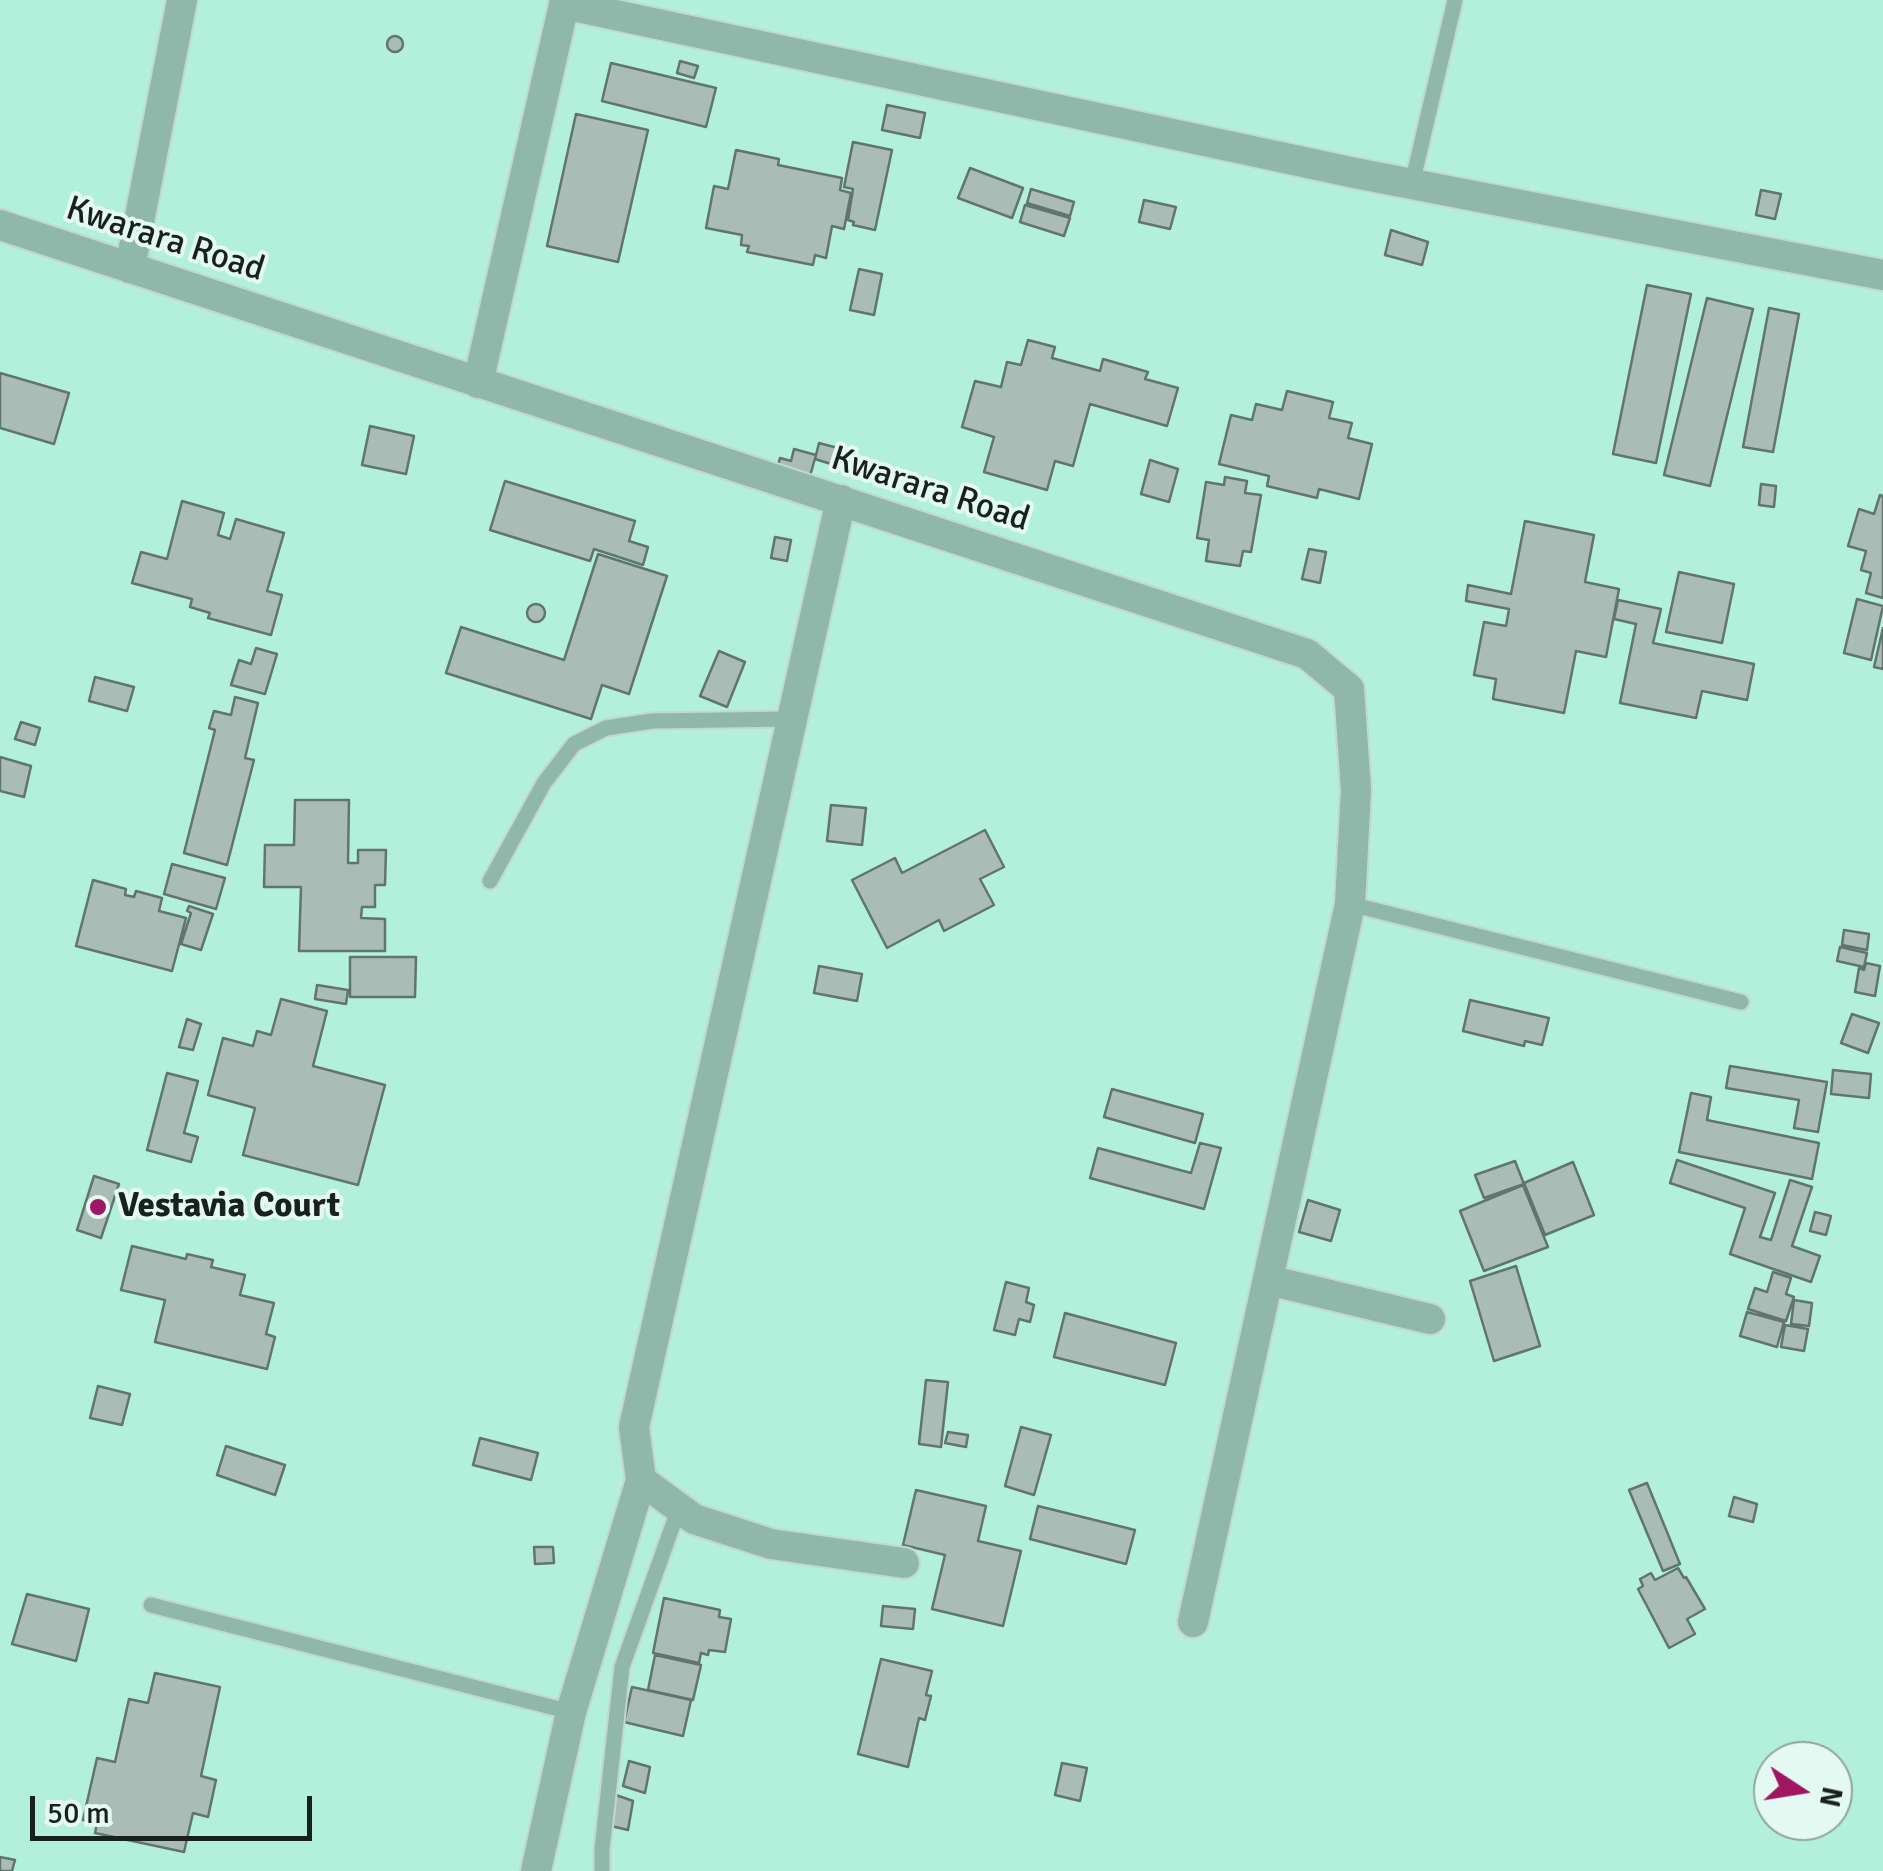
<!DOCTYPE html>
<html>
<head>
<meta charset="utf-8">
<style>
  body { margin:0 }
  #map { position:relative; width:1883px; height:1871px; overflow:hidden; background:#e3f9f2; font-family:Signika,sans-serif }
  canvas { display:block }
  .north { position:absolute; left:1753px; top:1741px; width:100px; height:100px; box-sizing:border-box; background:#e3f9f2; border:2px solid #92a39d; border-radius:50%; rotate:102deg; font-size:28px; font-weight:700; line-height:40px; text-align:center; color:#19211e }
  .north::after { content:''; display:block; margin:auto; width:35px; height:45px; background:#9f1663; clip-path:polygon(50% 0,100% 100%,50% 72%,0 100%) }
  .scale { position:absolute; left:30px; top:1796px; width:282px; height:45px; box-sizing:border-box; border:5px solid #19211e; border-top:0; padding-left:12px; font-size:30px; line-height:35px; white-space:nowrap; color:#19211e; -webkit-text-stroke:8px #e3f9f2; paint-order:stroke }
</style>
</head>
<body>
<div id="map">
<canvas width="1883" height="1871"></canvas>
<div class="north">N</div>
<div class="scale">50 m</div>
</div>
<script>
const ctx = document.querySelector('canvas').getContext('2d');
ctx.lineJoin = 'round';
function paint(path, color) {
  ctx.fillStyle = color;
  ctx.fill(path, 'evenodd');
}
function stroke(path, color, width, dash) {
  ctx.strokeStyle = color;
  ctx.lineWidth = width;
  ctx.lineCap = dash ? 'butt' : 'round';
  ctx.setLineDash(dash || []);
  ctx.stroke(path);
}
function drawText(font, color, halo, rows, align = 'center') {
  ctx.font = font + ' Signika,sans-serif';
  ctx.lineWidth = 8;
  ctx.setLineDash([]);
  ctx.textBaseline = 'middle';
  ctx.strokeStyle = halo;
  ctx.fillStyle = color;
  for (const [text, x, y, turn = 0] of rows) {
    ctx.save();
    ctx.translate(x, y);
    ctx.rotate((+turn || 0) * Math.PI / 180);
    ctx.textAlign = isNaN(turn) ? turn : align;
    if (halo) ctx.strokeText(text, 0, 0);
    ctx.fillText(text, 0, 0);
    ctx.restore();
  }
}
paint(new Path2D(`
  M0 0H1883V1871H0ZM1773 1761H1833V1821H1773Z`), '#b3f0dc');
const building = new Path2D(`
  M387 44a8 8 0 1 1 16 0a8 8 0 1 1-16 0Z
  M680 61 698 66 694 78 677 73Z
  M611 63 716 88 706 127 602 101Z
  M887 105 925 113 920 138 882 130Z
  M576 114 648 130 618 262 547 246Z
  M853 142 892 150 875 230 853 225 854 222 848 220 853 189 844 187Z
  M736 150 779 159 778 165 842 178 840 190 851 193 844 229 832 226 826 258 815 255 813 265 747 252 749 246 741 245 742 235 706 228 714 186 728 189Z
  M970 168 1023 188 1012 218 958 198Z
  M1031 189 1074 202 1070 216 1027 203Z
  M1761 190 1781 194 1775 219 1756 215Z
  M1144 200 1176 207 1170 229 1139 222Z
  M1025 205 1070 218 1064 236 1020 222Z
  M1391 230 1428 242 1422 265 1385 255Z
  M859 269 882 274 874 315 850 310Z
  M1647 285 1691 294 1656 463 1613 454Z
  M1707 298 1753 309 1710 486 1664 475Z
  M1769 308 1799 314 1773 452 1743 447Z
  M1028 340 1055 347 1052 358 1100 371 1103 359 1148 372 1145 379 1178 388 1167 426 1090 404 1073 466 1055 461 1047 490 984 472 994 437 962 427 975 381 1001 387 1007 362 1021 365Z
  M0 373 69 393 54 444 0 428Z
  M1287 391 1333 402 1329 418 1352 423 1348 438 1372 444 1359 499 1319 489 1317 498 1267 486 1269 476 1219 464 1231 415 1252 420 1256 404 1282 410Z
  M370 426 414 436 406 474 362 465Z
  M819 443 849 451 844 468 815 459Z
  M794 449 816 455 808 483 776 474 780 458 791 461Z
  M1150 460 1178 469 1169 502 1141 494Z
  M1225 477 1247 481 1245 493 1261 495 1251 552 1243 551 1240 566 1206 561 1209 540 1197 538 1206 482 1224 485Z
  M505 481 635 521 629 541 648 547 643 565 594 549 590 561 490 530Z
  M1761 484 1776 486 1774 507 1759 505Z
  M1880 495 1883 496V598L1866 593 1871 573 1861 570 1866 551 1848 546 1859 509 1874 514Z
  M182 501 224 513 218 535 230 539 236 519 284 533 267 591 282 595 271 635 208 618 210 613 190 607 192 599 132 583 141 552 167 559Z
  M1525 521 1594 535 1585 582 1619 589 1606 657 1576 651 1564 713 1493 699 1496 679 1474 675 1484 622 1506 626 1509 609 1466 601 1468 585 1511 594Z
  M775 537 791 540 787 561 771 558Z
  M1309 549 1326 552 1320 583 1302 579Z
  M598 554 667 576 629 694 602 685 591 719 446 673 461 627 564 660Z
  M1679 572 1734 584 1722 643 1666 632Z
  M1857 599 1883 606 1871 660 1844 653Z
  M1618 600 1661 609 1653 643 1754 664 1747 700 1702 691 1696 718 1620 703 1636 624 1614 619Z
  M527 613a9 9 0 1 1 18 0a9 9 0 1 1-18 0Z
  M1883 628V669L1874 667Z
  M256 648 277 654 265 694 231 685 239 660 251 664Z
  M719 651 745 662 727 707 700 696Z
  M95 677 134 687 127 711 89 701Z
  M235 697 258 703 245 758 254 760 227 865 184 853 215 730 209 728 214 711 231 715Z
  M21 722 40 728 35 745 15 739Z
  M0 757 31 766 24 797 0 791Z
  M295 800H349L348 863H358V850H386L385 885H375V907H362L361 918 385 919V951H299L301 887H264L265 845H294Z
  M831 805 866 808 862 845 827 841Z
  M985 830 1004 867 980 879 994 905 944 931 939 920 887 948 852 880 895 858 902 873Z
  M172 864 225 878 216 909 164 894Z
  M93 880 126 889 125 895 134 897 136 891 162 898 159 911 186 918 172 971 76 946Z
  M189 906 213 914 201 950 181 944 191 913 187 911Z
  M1844 930 1869 934 1867 950 1842 945Z
  M1840 947 1867 953 1864 967 1837 961Z
  M350 957H416L415 997H350Z
  M1866 963 1880 966 1875 996 1855 992 1859 968 1864 970Z
  M819 966 862 974 857 1001 814 993Z
  M317 985 348 990 346 1004 315 999Z
  M281 999 327 1011 313 1066 385 1085 358 1185 243 1155 255 1108 208 1095 223 1038 253 1046 257 1031 271 1035Z
  M1470 1000 1549 1018 1542 1045 1525 1041 1524 1046 1463 1031Z
  M1852 1014 1879 1023 1868 1053 1841 1043Z
  M187 1019 201 1024 193 1050 179 1047Z
  M1730 1066 1827 1082 1818 1132 1794 1128 1799 1100 1726 1088Z
  M1833 1070 1871 1074 1869 1098 1831 1094Z
  M167 1073 198 1081 184 1133 198 1137 191 1162 147 1150Z
  M1112 1089 1203 1114 1195 1143 1104 1117Z
  M1691 1093 1711 1097 1707 1120 1819 1143 1812 1179 1679 1152Z
  M1200 1143 1221 1148 1204 1209 1090 1178 1098 1148 1191 1173Z
  M1677 1160 1775 1193 1760 1237 1771 1240 1790 1180 1812 1187 1792 1246 1820 1256 1811 1282 1730 1254 1745 1208 1670 1183Z
  M1515 1161 1524 1184 1484 1198 1475 1175Z
  M1573 1162 1594 1215 1545 1235 1524 1183Z
  M94 1176 119 1184 101 1238 77 1230Z
  M1523 1185 1548 1247 1484 1271 1460 1211Z
  M1308 1200 1340 1210 1331 1241 1299 1232Z
  M1815 1212 1831 1216 1826 1235 1810 1231Z
  M132 1246 186 1259 187 1254 213 1260 211 1267 245 1275 240 1295 274 1303 266 1334 275 1337 267 1369 155 1342 165 1300 121 1290Z
  M1516 1266 1540 1346 1494 1361 1470 1281Z
  M1773 1272 1791 1278 1786 1294 1794 1297 1786 1321 1748 1309 1755 1288 1767 1292Z
  M1006 1282 1029 1288 1026 1302 1034 1305 1030 1322 1019 1319 1015 1335 994 1330Z
  M1794 1300 1812 1303 1809 1326 1791 1324Z
  M1747 1312 1784 1322 1777 1347 1740 1336Z
  M1065 1313 1176 1343 1165 1385 1054 1357Z
  M1785 1325 1808 1329 1804 1351 1781 1347Z
  M926 1380 948 1382 941 1447 919 1444Z
  M98 1386 130 1394 122 1425 90 1418Z
  M1021 1427 1051 1435 1034 1495 1005 1486Z
  M948 1432 968 1435 966 1447 945 1443Z
  M480 1438 538 1453 531 1480 473 1465Z
  M226 1446 285 1465 275 1495 217 1475Z
  M1647 1483 1680 1564 1663 1571 1629 1490Z
  M916 1490 986 1506 978 1541 1021 1551 1003 1626 932 1609 945 1555 903 1545Z
  M1734 1497 1757 1504 1753 1522 1729 1516Z
  M1038 1506 1135 1530 1126 1564 1030 1539Z
  M534 1547H553L554 1563 535 1564Z
  M1678 1568 1684 1578 1686 1577 1705 1609 1687 1619 1695 1634 1669 1648 1638 1589 1643 1586 1640 1579 1651 1573 1655 1580Z
  M27 1594 89 1609 76 1661 12 1644Z
  M664 1598 720 1610 719 1617 731 1619 725 1652 709 1650 708 1655 701 1653 699 1663 653 1653Z
  M883 1606 915 1609 913 1629 881 1626Z
  M655 1655 701 1665 693 1700 648 1690Z
  M881 1659 932 1671 926 1695 931 1696 925 1720 919 1718 908 1767 858 1754Z
  M155 1673 220 1687 201 1776 216 1780 208 1817 193 1813 184 1852 95 1833 97 1823 83 1820 97 1758 115 1762 129 1699 148 1703Z
  M632 1687 691 1700 683 1736 624 1722Z
  M629 1761 650 1767 645 1793 623 1786Z
  M1062 1763 1087 1768 1080 1801 1055 1795Z
  M616 1795 633 1801 628 1830 611 1826Z
  M0 1857 15 1860 12 1871H0Z`);
paint(building, '#a9bdb6');
stroke(building, '#61756e', 2.5);
const service = new Path2D(`
  M1412 184 1455 0
  M490 881 544 783 574 744 606 728 652 721 791 719
  M1350 904 1741 1002
  M151 1605 571 1712
  M602 1871V1849L622 1667 679 1508`);
const minor = new Path2D(`
  M564 4 1355 173 1883 275
  M0 225 1307 654 1349 689 1356 790 1350 904 1193 1622
  M130 268 182 0
  M478 383 565 0
  M841 500 634 1427 641 1480 694 1519 771 1544 904 1563
  M1268 1280 1430 1319
  M536 1871 571 1712 641 1480`);
stroke(service, '#c3d6d0', 19);
stroke(minor, '#c3d6d0', 34);
stroke(service, '#8fb8aa', 15);
stroke(minor, '#8fb8aa', 30);
for (const [x, y, r, color] of [
  [98,1207,10,"#9f1663"]
]) {
  const dot = new Path2D();
  dot.arc(x, y, r, 0, 2 * Math.PI);
  ctx.fillStyle = color;
  ctx.fill(dot);
  stroke(dot, '#e3f9f2', 4);
}
drawText('35px', '#19211e', '#e3f9f2', [
  ["Kwarara Road",165,240,18],
  ["Kwarara Road",930,490,18]
]);
drawText('bold 35px', '#19211e', '#e3f9f2', [
  ["Vestavia Court",118,1207]
], 'left');
</script>
</body>
</html>
